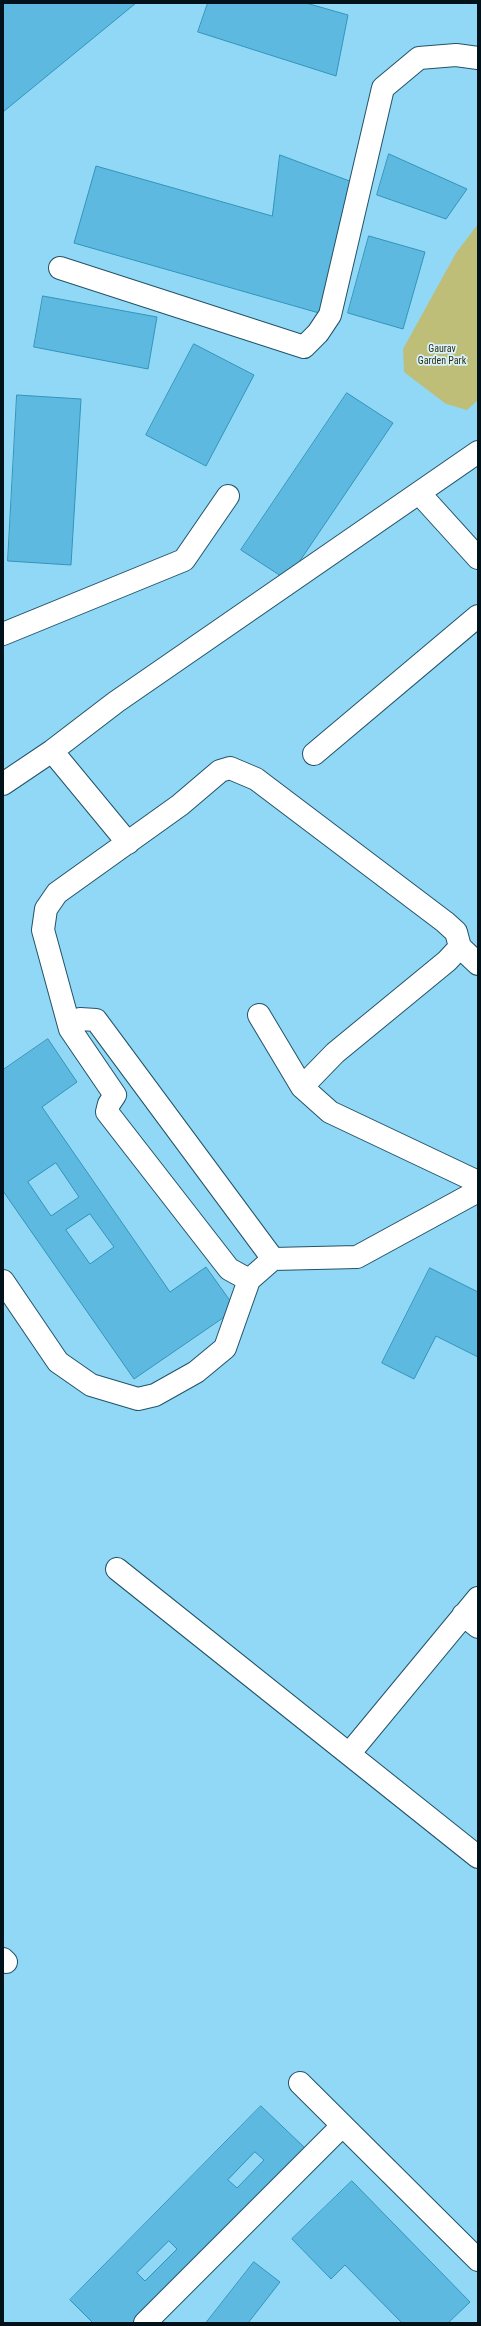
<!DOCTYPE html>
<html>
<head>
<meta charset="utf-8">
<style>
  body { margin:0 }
  #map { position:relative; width:481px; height:2326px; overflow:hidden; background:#91d8f7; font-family:"Roboto Condensed",sans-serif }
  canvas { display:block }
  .frame { position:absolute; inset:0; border:4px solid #01121b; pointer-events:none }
</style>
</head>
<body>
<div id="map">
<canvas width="481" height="2326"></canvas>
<div class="frame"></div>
</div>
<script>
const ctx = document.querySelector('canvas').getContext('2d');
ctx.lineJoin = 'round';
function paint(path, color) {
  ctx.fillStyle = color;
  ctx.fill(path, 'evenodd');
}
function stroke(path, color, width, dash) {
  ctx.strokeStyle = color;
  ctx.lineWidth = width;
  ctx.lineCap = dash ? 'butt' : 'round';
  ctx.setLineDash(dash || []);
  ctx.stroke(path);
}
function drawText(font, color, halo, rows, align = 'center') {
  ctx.font = font + ' "Roboto Condensed",sans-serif';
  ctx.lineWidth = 3.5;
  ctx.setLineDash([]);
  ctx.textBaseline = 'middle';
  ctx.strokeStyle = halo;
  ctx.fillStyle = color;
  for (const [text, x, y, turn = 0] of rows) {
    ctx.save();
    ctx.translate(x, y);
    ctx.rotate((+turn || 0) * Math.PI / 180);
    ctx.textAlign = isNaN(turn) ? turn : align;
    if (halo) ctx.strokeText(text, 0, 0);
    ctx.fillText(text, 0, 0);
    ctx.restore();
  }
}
paint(new Path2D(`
  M478 224V400L467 410 446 404 404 372 403 349 456 253Z`), '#bebe79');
const building = new Path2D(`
  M3 3H136L3 112Z
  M208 3H306L348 15 336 76 198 32Z
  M389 154 467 189 446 219 377 195Z
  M280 155 355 183 319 313 74 243 96 166 272 216Z
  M369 236 425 252 403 329 348 313Z
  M43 296 157 317 148 369 34 347Z
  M194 344 254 375 206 466 146 435Z
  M347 393 393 423 287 580 241 550Z
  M17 395 81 399 71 565 8 561Z
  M48 1039 77 1082 42 1107 170 1292 206 1267 236 1309 134 1379 3 1191V1070ZM56 1163 79 1197 51 1216 28 1182ZM90 1214 114 1247 90 1264 66 1230Z
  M430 1268 478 1292V1357L436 1336 414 1379 382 1363Z
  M261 2106 306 2149 135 2323H93L70 2300ZM255 2152 264 2160 237 2188 228 2180ZM169 2241 177 2249 145 2281 137 2273Z
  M352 2181 470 2302 448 2323H402L345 2265 331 2279 292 2239Z
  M254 2262 280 2282 248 2323H206Z`);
paint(building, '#5db9e0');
stroke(building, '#3394b9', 1);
const minor = new Path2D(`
  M60 268 304 347 318 333 330 315 383 88 419 58 456 55 478 58
  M419 493 478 558
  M3 634 184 560 228 496
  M52 751 128 843
  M314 754 478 616
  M3 784 52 751 116 702 478 452
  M478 964 460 947 456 932 445 922 256 779 230 768 220 771 180 805 57 893 46 909 43 930 70 1029 115 1095 109 1104 107 1112 229 1269 249 1280 273 1259 357 1257 478 1191
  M259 1015 302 1087 330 1112 478 1182
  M70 1029 80 1019 96 1020 273 1259
  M302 1087 335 1053 447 961 460 947
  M3 1281 58 1362 91 1385 138 1399 155 1395 196 1372 225 1348 249 1280
  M117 1569 478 1857
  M463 1615 478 1627
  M349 1754 478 1598
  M3 1959 6 1962
  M300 2083 478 2260
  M145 2323 342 2126`);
stroke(minor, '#225368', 24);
stroke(minor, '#fff', 22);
drawText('10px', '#302f0a', '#d8f2fe', [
  ["Gaurav",442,349],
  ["Garden Park",442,361]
]);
</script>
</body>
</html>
